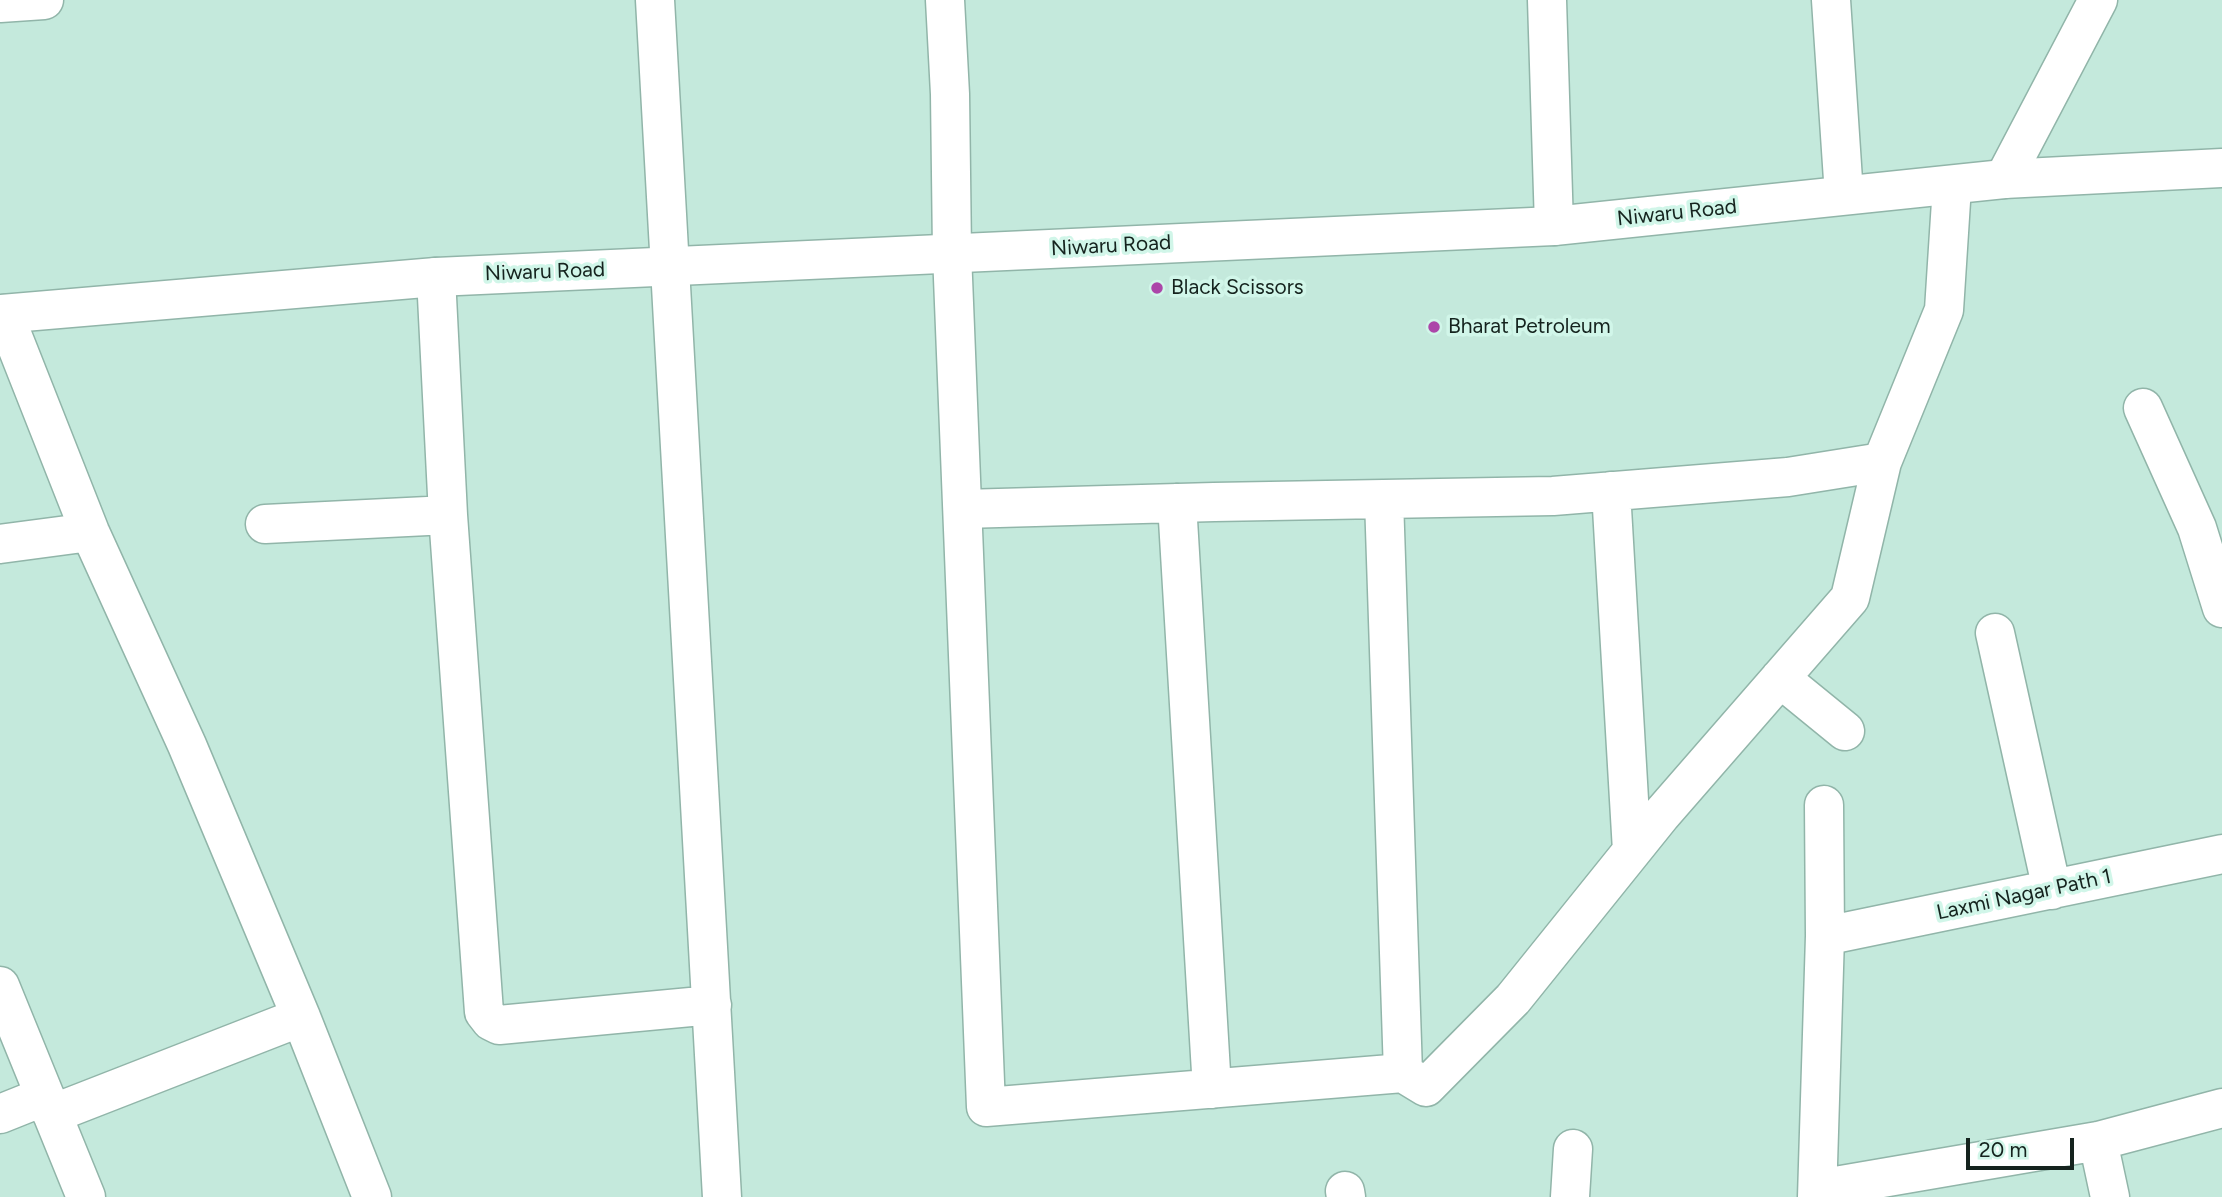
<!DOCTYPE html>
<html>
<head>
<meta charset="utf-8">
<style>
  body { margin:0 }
  #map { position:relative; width:2222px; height:1197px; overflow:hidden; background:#c4e9dc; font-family:Figtree,sans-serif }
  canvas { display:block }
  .scale { position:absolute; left:1966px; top:1138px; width:108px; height:32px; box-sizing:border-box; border:4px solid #15231e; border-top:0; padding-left:9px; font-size:21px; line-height:24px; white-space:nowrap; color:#15231e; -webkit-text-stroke:5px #d1f6e9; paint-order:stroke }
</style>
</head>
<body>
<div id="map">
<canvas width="2222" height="1197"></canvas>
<div class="scale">20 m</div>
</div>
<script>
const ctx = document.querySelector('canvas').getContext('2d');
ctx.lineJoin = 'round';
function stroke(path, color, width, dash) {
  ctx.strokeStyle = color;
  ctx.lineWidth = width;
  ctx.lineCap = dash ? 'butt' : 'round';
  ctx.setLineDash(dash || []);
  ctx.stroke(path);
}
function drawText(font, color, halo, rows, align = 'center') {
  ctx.font = font + ' Figtree,sans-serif';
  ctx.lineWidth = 7;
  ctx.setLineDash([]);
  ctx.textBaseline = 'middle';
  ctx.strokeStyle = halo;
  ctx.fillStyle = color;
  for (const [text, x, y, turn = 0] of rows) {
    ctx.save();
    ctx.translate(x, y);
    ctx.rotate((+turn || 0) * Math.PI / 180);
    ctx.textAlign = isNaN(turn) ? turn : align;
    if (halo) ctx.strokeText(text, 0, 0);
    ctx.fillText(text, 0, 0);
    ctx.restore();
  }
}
const minor = new Path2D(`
  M655 0 722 1197
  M945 0 950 94 952 253 986 1107 1403 1073 1426 1087 1513 999 1661 815 1850 598 1882 462
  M1547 0 1554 226
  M1831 0 1844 195
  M0 3 44 0
  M2004 179 2098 0
  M436 277 448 515 484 1012 491 1021 499 1025 712 1005
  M4 314 90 532 187 745 301 1017 372 1197
  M2143 408 2197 528 2222 608
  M1611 491 1632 851
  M1384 499 1403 1073
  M1177 503 1212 1089
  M963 509 1214 502 1553 496 1788 477 1882 462 1944 310 1952 186
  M265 524 448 515
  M0 544 90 532
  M1995 633 2052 890
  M1780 678 1845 731
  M1825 936 2222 854
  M0 986 86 1197
  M0 1114 45 1096
  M52 1114 301 1017
  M2098 1141 2110 1197
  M1818 1189 2098 1141 2222 1108
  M1345 1191 1346 1197
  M1570 1197 1573 1149
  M1817 1197 1825 936 1824 805`);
const tertiary = new Path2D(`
  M0 314 436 277 1554 226 2004 179 2222 168`);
stroke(minor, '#91b5a9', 41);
stroke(tertiary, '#91b5a9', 41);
stroke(minor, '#fff', 38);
stroke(tertiary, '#fff', 38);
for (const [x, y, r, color] of [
  [1157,288,7,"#ac46a9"],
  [1434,327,7,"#ac46a9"]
]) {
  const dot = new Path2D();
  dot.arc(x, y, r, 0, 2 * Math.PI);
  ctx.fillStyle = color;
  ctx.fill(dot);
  stroke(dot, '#d1f6e9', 2.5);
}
drawText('21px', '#15231e', '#d1f6e9', [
  ["Niwaru Road",1677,213,-6],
  ["Niwaru Road",1111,246,-3],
  ["Niwaru Road",545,272,-2],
  ["Laxmi Nagar Path 1",2024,895,-12]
]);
drawText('21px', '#15231e', '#d1f6e9', [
  ["Black Scissors",1171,288],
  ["Bharat Petroleum",1448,327]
], 'left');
</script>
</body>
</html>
